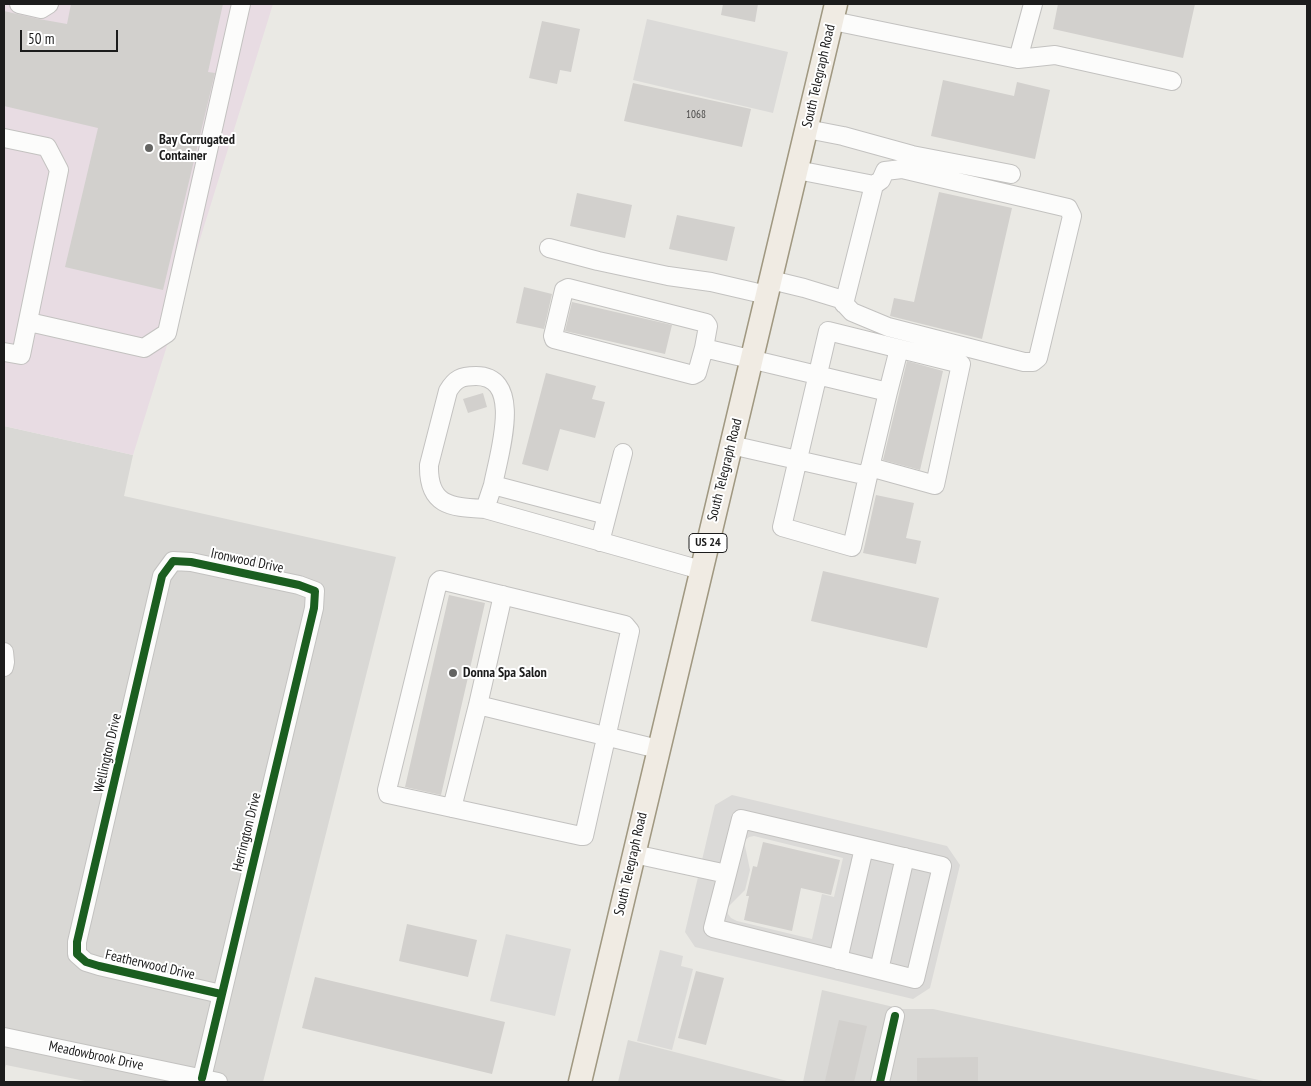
<!DOCTYPE html>
<html>
<head>
<meta charset="utf-8">
<style>
  body { margin:0 }
  #map { position:relative; width:1311px; height:1086px; overflow:hidden; background:#eae9e4; font-family:"PT Sans Narrow",sans-serif }
  canvas { display:block }
  .frame { position:absolute; inset:0; border:5px solid #1c1c1c; pointer-events:none }
  .scale { position:absolute; left:20px; top:30px; width:98px; height:22px; box-sizing:border-box; border:2px solid #1c1c1c; border-top:0; padding-left:6px; font-size:15px; line-height:18px; white-space:nowrap; color:#1c1c1c; -webkit-text-stroke:4px #fff; paint-order:stroke }
</style>
</head>
<body>
<div id="map">
<canvas width="1311" height="1086"></canvas>
<div class="frame"></div>
<div class="scale">50 m</div>
</div>
<script>
const ctx = document.querySelector('canvas').getContext('2d');
ctx.lineJoin = 'round';
function paint(path, color) {
  ctx.fillStyle = color;
  ctx.fill(path, 'evenodd');
}
function stroke(path, color, width, dash) {
  ctx.strokeStyle = color;
  ctx.lineWidth = width;
  ctx.lineCap = dash ? 'butt' : 'round';
  ctx.setLineDash(dash || []);
  ctx.stroke(path);
}
function drawText(font, color, halo, rows, align = 'center') {
  ctx.font = font + ' "PT Sans Narrow",sans-serif';
  ctx.lineWidth = 4;
  ctx.setLineDash([]);
  ctx.textBaseline = 'middle';
  ctx.strokeStyle = halo;
  ctx.fillStyle = color;
  for (const [text, x, y, turn = 0] of rows) {
    ctx.save();
    ctx.translate(x, y);
    ctx.rotate((+turn || 0) * Math.PI / 180);
    ctx.textAlign = isNaN(turn) ? turn : align;
    if (halo) ctx.strokeText(text, 0, 0);
    ctx.fillText(text, 0, 0);
    ctx.restore();
  }
}
paint(new Path2D(`
  M4 426 133 455 124 496 396 557 263 1082H90L6 1065 4 1071Z
  M822 990 902 1009H933L1268 1082H803Z
  M628 1040 791 1082H618Z`), '#d9d8d5');
paint(new Path2D(`
  M4 4H273L133 455 4 426Z`), '#e8dce3');
paint(new Path2D(`
  M647 19 788 52 773 113 633 80Z
  M732 795 947 846 960 865 930 988 913 999 695 947 685 932 715 805ZM754 836 843 858 834 897 822 894 812 939 737 921 731 918 728 914V907L745 890 750 870 744 841 749 837Z
  M506 934 571 949 555 1016 490 1001Z
  M660 950 683 956 681 966 693 969 672 1050 637 1041Z`), '#dbdad8');
paint(new Path2D(`
  M71 4H223L208 72 215 73 163 290 65 267 98 128 4 106V11L39 19 67 24Z
  M723 4H758L755 22 721 15Z
  M1058 4H1195L1183 58 1053 29Z
  M542 21 580 29 571 72 560 70 557 84 529 78Z
  M943 80 1014 96 1017 82 1050 90 1035 159 931 136Z
  M633 83 751 109 742 147 624 121Z
  M939 192 1012 208 982 339 890 316 894 298 914 302Z
  M577 193 632 205 625 238 570 226Z
  M677 215 735 227 727 261 669 249Z
  M524 287 552 294 544 329 516 323Z
  M572 302 672 325 665 354 565 331Z
  M907 361 943 371 920 470 883 460Z
  M546 373 596 386 592 399 605 402 595 438 560 429 548 471 522 464Z
  M483 393 487 407 468 413 463 399Z
  M876 495 914 503 906 538 921 541 916 564 863 553Z
  M823 571 939 598 927 648 811 621Z
  M449 595 485 603 441 795 405 787Z
  M763 842 840 860 831 895 801 888 792 931 744 920 749 896H746L753 866 757 867Z
  M407 924 477 940 468 977 399 961Z
  M696 971 724 978 706 1045 678 1038Z
  M315 977 505 1022 492 1074 302 1028Z
  M839 1020 867 1026 854 1082 825 1081Z
  M978 1057V1082H917V1058Z`), '#d2d0cd');
const minor = new Path2D(`
  M19 4 41 9 49 4
  M833 21 1018 59 1055 55 1172 81
  M1018 59 1033 4
  M807 129 843 136 912 155 1011 174
  M4 138 47 147 59 170 21 355 4 352
  M549 248 598 261 668 276 711 282 767 295
  M771 280 804 288 840 299 852 312 888 327 1024 362H1033L1038 358 1072 216 1068 208 902 169 885 171 881 180 874 185 797 170
  M844 304 874 185
  M29 322 144 348 167 333 241 4
  M704 348 708 326 706 323 568 288 564 290 553 336 554 339 693 375 697 373 704 348 888 392 868 476 731 445
  M888 392 899 349
  M868 476 852 547 782 527 828 331 961 364 935 485 870 467
  M485 509C452 507 428 507 429 465L448 391C455 379 461 376 476 376 525 376 498 457 493 485
  M607 515 493 485 485 509 701 570
  M600 542 623 453
  M440 580 625 625 630 631 584 836H581L388 794 387 790 438 582Z
  M4 652 5 662 4 667
  M478 705 658 749
  M452 808 478 705 503 595
  M634 854 727 874 741 819 942 866 915 979 713 928 727 874
  M838 960 864 848
  M879 970 905 857
  M4 1037 218 1082
  M202 1078 314 608 315 591 299 585 191 562 173 561 162 576 77 942V954L86 962 99 966 221 994
  M880 1082 895 1016`);
const major = new Path2D(`
  M580 1082 836 4`);
stroke(minor, '#c3c2c0', 20);
stroke(major, '#a09881', 25);
stroke(minor, '#fcfcfb', 18);
stroke(major, '#f0ebe3', 22);
stroke(new Path2D(`
  M202 1078 314 608 315 591 299 585 191 562 173 561 162 576 77 942V954L86 962 99 966 221 994
  M880 1082 895 1016`), '#1b5e20', 8);
for (const [x, y, r, color] of [
  [149,148,5,"#646462"],
  [453,673,5,"#646462"]
]) {
  const dot = new Path2D();
  dot.arc(x, y, r, 0, 2 * Math.PI);
  ctx.fillStyle = color;
  ctx.fill(dot);
  stroke(dot, '#fff', 2);
}
drawText('11px', '#4a4948', null, [
  ["1068",696,115]
]);
for (const [x, y, w] of [
  [708,543,38]
]) {
  const box = new Path2D();
  box.roundRect(x - w / 2, y - 9.5, w, 19, 4);
  ctx.fillStyle = '#fff';
  ctx.fill(box);
  stroke(box, '#1c1c1c', 1);
}
drawText('bold 12px', '#1c1c1c', null, [
  ["US 24",708,543]
]);
drawText('14px', '#1c1c1c', '#fff', [
  ["South Telegraph Road",819,76,-77],
  ["South Telegraph Road",725,470,-76],
  ["Ironwood Drive",247,561,12],
  ["Wellington Drive",108,753,-77],
  ["Herrington Drive",247,832,-76],
  ["South Telegraph Road",631,864,-77],
  ["Featherwood Drive",150,965,13],
  ["Meadowbrook Drive",96,1056,12]
]);
drawText('bold 14px', '#1c1c1c', '#fff', [
  ["Bay Corrugated",159,140],
  ["Container",159,156],
  ["Donna Spa Salon",463,673]
], 'left');
</script>
</body>
</html>
